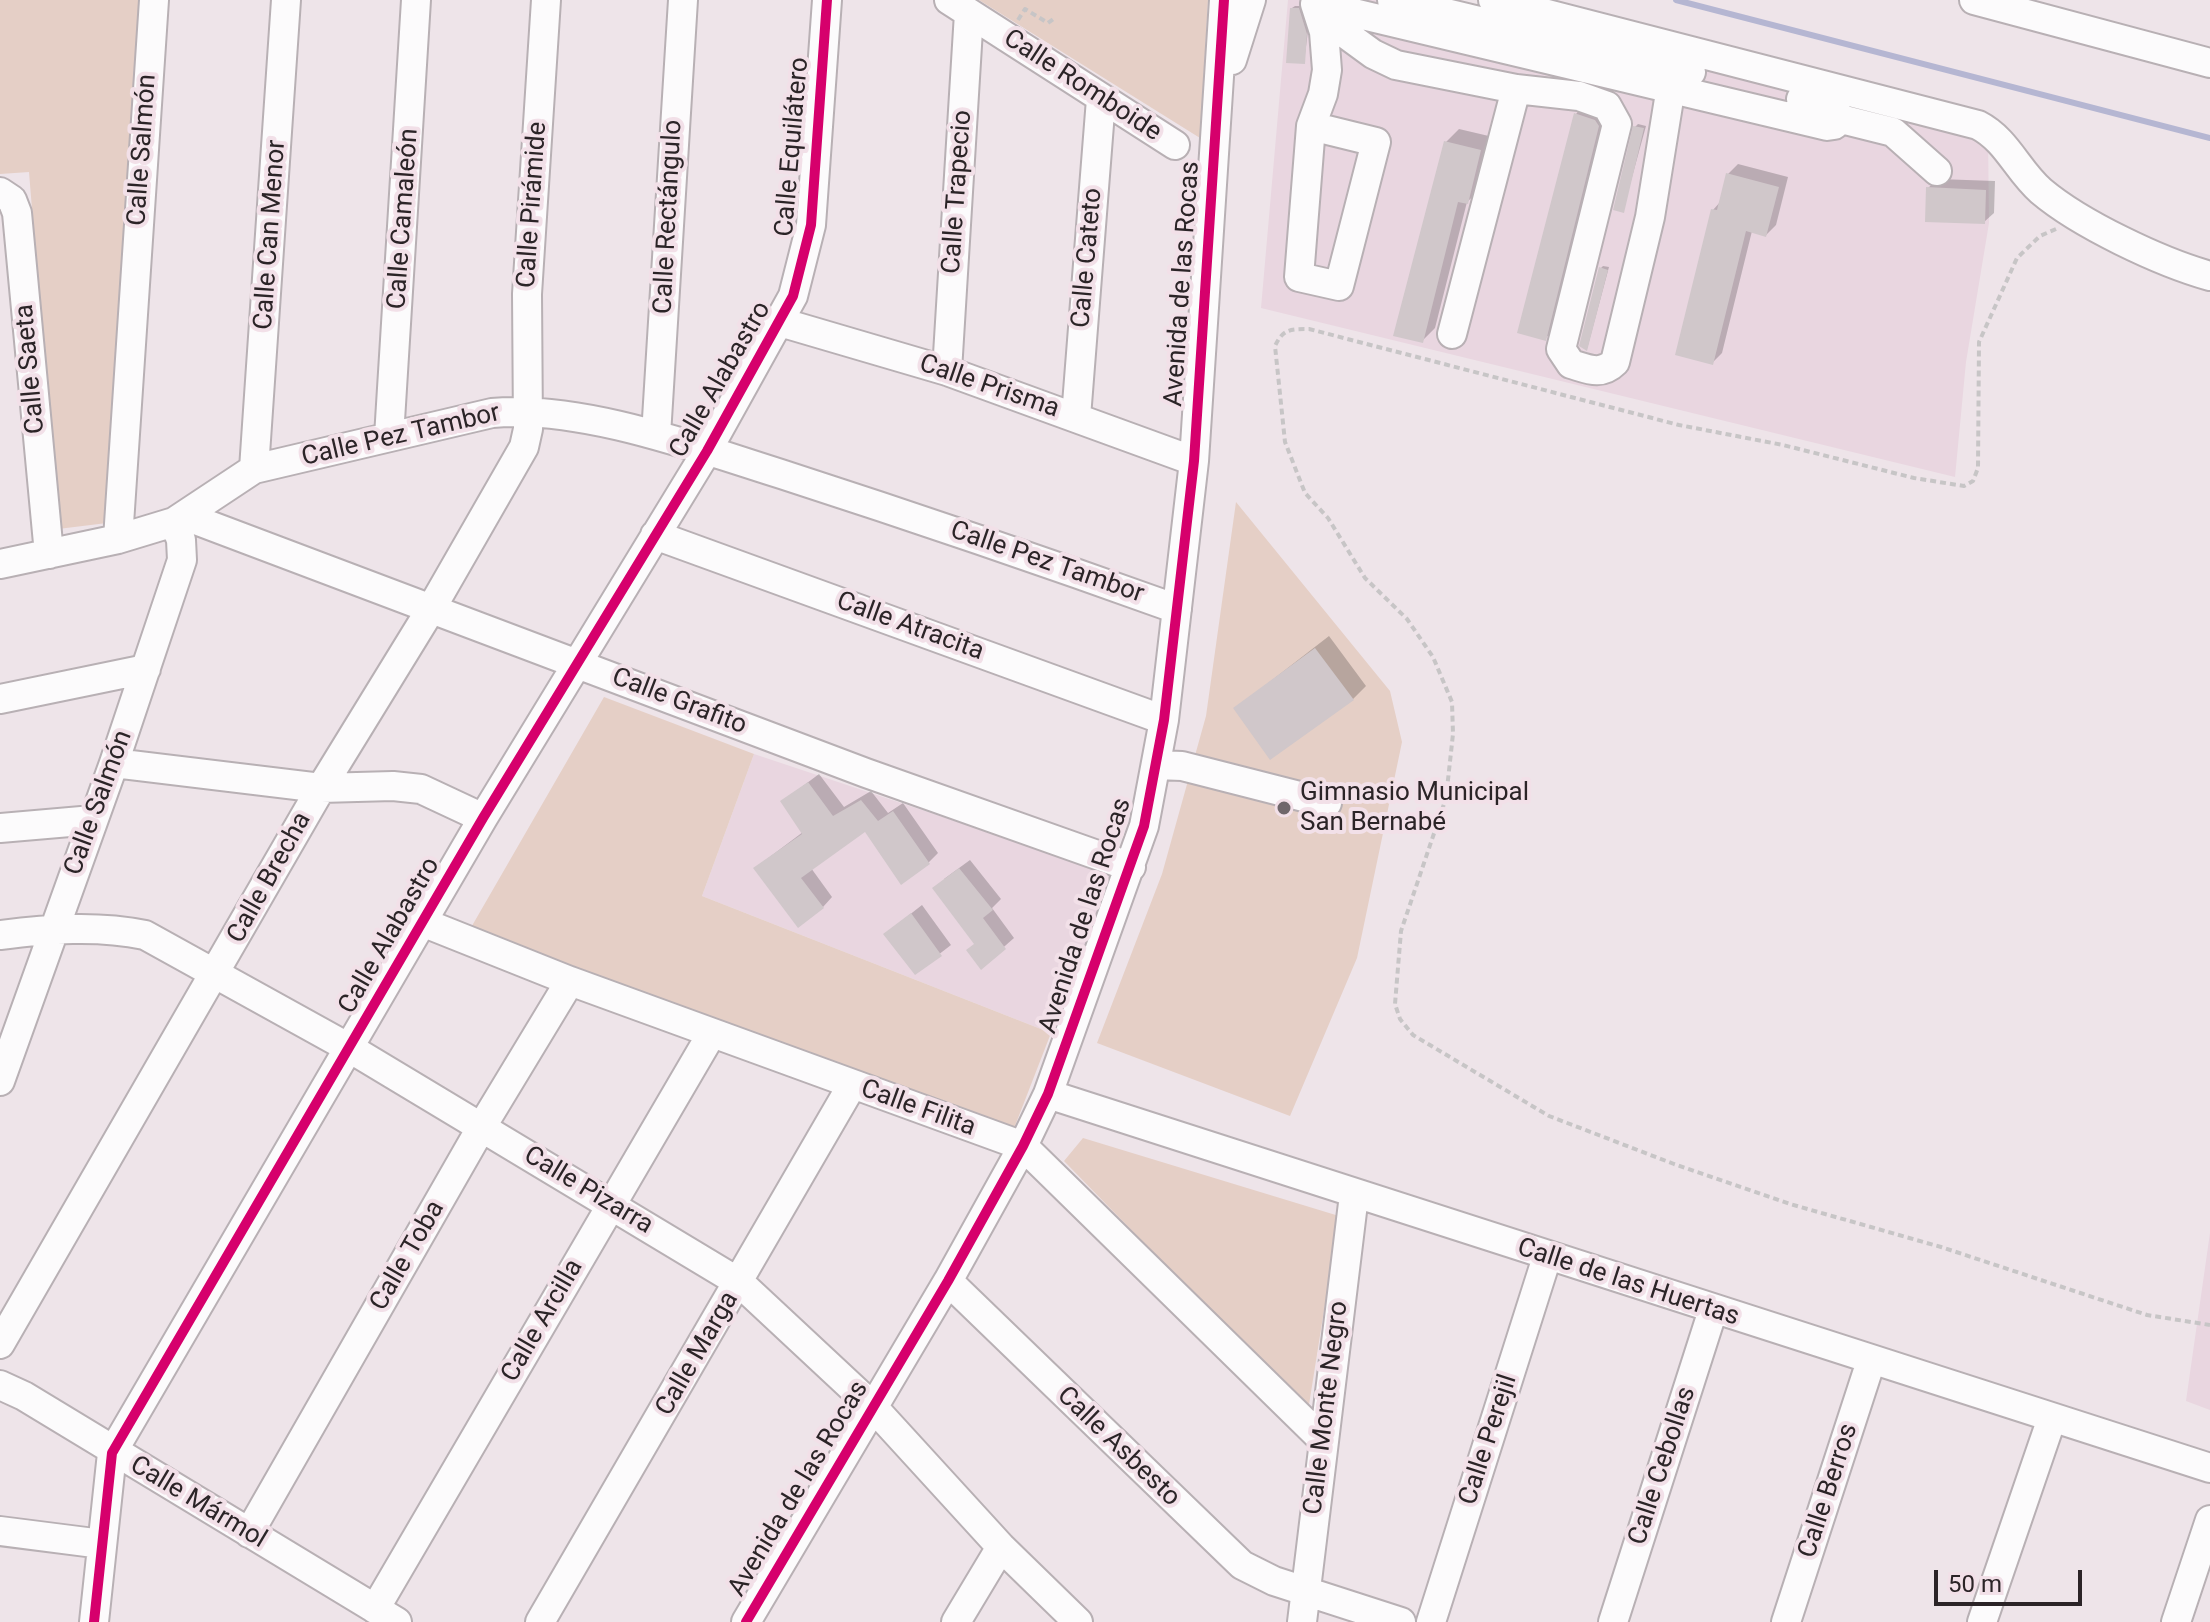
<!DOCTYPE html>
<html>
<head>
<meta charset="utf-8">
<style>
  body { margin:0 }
  #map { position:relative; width:2210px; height:1622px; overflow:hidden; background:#eee4e9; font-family:Roboto,sans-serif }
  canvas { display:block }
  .scale { position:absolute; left:1934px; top:1570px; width:148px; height:36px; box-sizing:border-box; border:4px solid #2b2427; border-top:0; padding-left:10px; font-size:24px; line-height:28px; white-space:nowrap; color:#2b2427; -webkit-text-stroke:6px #f2e0e8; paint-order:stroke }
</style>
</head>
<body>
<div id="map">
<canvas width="2210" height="1622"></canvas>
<div class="scale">50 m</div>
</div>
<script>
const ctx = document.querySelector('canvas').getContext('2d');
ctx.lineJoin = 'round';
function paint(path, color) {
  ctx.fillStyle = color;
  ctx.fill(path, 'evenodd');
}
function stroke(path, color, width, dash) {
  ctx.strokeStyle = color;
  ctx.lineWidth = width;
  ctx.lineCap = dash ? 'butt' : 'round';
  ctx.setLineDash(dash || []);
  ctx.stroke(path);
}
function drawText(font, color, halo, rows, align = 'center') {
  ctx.font = font + ' Roboto,sans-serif';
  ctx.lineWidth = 8;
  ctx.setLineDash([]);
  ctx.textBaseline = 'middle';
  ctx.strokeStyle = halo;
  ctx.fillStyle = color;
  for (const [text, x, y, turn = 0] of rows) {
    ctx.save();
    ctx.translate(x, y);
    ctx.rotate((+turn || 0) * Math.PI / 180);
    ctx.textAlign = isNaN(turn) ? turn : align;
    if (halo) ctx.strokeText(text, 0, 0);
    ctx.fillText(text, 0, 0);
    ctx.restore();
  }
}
paint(new Path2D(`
  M1288 0H1446L1988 135 1989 223 1966 362 1955 477 1261 308Z
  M754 754 1114 874 1051 1033 702 896Z
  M2210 1233V1410L2186 1401Z`), '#e9d6e0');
paint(new Path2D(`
  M0 0H143L107 523 58 529 29 172 0 174Z
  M979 0H1208L1200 138Z
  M1236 502 1390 691 1402 742 1357 958 1290 1116 1097 1043 1162 874 1206 716Z
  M604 697 754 754 702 896 1051 1033 1013 1131 469 931Z
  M1083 1138 1339 1216 1308 1411 1064 1161Z`), '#e5cfc6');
paint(new Path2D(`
  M1295 6H1301L1308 31 1304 62 1292 8Z
  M1583 106 1605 118 1552 331 1545 339 1576 114Z
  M1638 124 1646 126 1623 210 1635 127Z
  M1459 129 1493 137 1481 189 1467 202 1435 328 1422 341 1446 142Z
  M1738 164 1788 177 1776 225 1766 235 1752 231 1722 353 1712 363 1713 210 1721 201 1728 174Z
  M1938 179 1995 181 1994 213 1984 222 1928 188Z
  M1603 266 1609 267 1587 349 1601 268Z
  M1329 636 1366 686 1353 699 1236 708Z
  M819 774 844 807 871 791 888 813 903 803 938 853 928 863 865 829 811 868 832 897 823 907 755 868 803 832 783 801Z
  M970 860 1001 899 992 908 1014 938 981 967 975 943 944 879Z
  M922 905 951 945 916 972 885 934Z`), '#0003');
stroke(new Path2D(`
  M1676 0 2210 138`), '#b5b6d2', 6);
paint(new Path2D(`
  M1290 8H1299L1307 34 1305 64 1286 63Z
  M1574 113 1595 120 1599 126 1546 341 1517 333Z
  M1633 126 1644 128 1624 213 1613 210Z
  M1444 141 1481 150 1468 204 1458 202 1423 343 1393 336Z
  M1726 173 1779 187 1766 237 1746 231 1713 365 1675 355 1711 209 1717 210Z
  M1926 187 1986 190 1985 224 1925 222Z
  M1599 267 1608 270 1587 351 1579 346Z
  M1315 648 1354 700 1270 760 1233 708Z
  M808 782 833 816 861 800 878 821 893 811 930 864 901 885 865 832 801 878 824 908 798 928 753 868 802 834 780 801Z
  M959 868 993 910 983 918 1006 949 981 970 966 950 974 944 932 888Z
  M911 913 942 956 915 975 883 934Z`), '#d0c7ca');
const minor = new Path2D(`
  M949 0 1175 145
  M1316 0 1347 35 1373 54 1396 65 1516 89 1579 96 1607 106 1617 124 1561 349 1571 364C1588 369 1601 376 1615 362L1650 217 1674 68
  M1392 0 1691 72
  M1493 0 1978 125C2007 140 2017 170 2041 191 2080 224 2160 262 2210 276
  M1974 0 2210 63
  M1316 4 1827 126 1834 125 1841 119
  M1232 60 1251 0
  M1801 99 1832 106 1841 119 1893 132 1937 171
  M1311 126 1376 142 1339 286 1299 277 1311 126 1323 94 1327 70 1324 32 1315 4
  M0 192 12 200 17 213 49 554
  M780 322 947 371 1194 461
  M1452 334 1516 89
  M947 371 969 13
  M1076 417 1101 99
  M656 435 683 0
  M389 437 416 0
  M254 469 286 0
  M185 516 866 773 1131 867
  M655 535 1164 720
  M118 539 154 0
  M0 564 118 539 174 522 254 469 492 413C582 405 695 447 781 474 914 517 1046 562 1177 609
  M0 699 146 669
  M114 763 321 788 393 786 421 789 483 818
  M1156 765 1182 766 1327 803
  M0 828 93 820
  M422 922 570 981 1023 1146 1322 1439
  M0 935C48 929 97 925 145 935L351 1049 740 1283 873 1407 1001 1547 1078 1622
  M0 1081 114 763 182 560 181 540 174 522
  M1048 1094 2210 1468
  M948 1281 1242 1565 1274 1581 1401 1622
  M0 1344 321 788 431 609 524 447 528 429 527 294 546 0
  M0 1385 24 1396 397 1622
  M0 1531 102 1544
  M249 1533 481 1128 570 981
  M375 1609 712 1033
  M94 1622 112 1453 483 818 707 451 793 296 811 225 827 0
  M540 1622 852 1085
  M746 1622 948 1281 1023 1146 1048 1094 1144 826 1164 720 1194 461 1224 0
  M956 1622 1001 1547
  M1302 1622 1354 1195
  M1431 1622 1547 1257
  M1613 1622 1713 1310
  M1786 1622 1871 1361
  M1982 1622 2052 1418
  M2176 1622 2210 1520`);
stroke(minor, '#b8b0b4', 32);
stroke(new Path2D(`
  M1018 20 1025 9 1048 23 1055 18
  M2056 229 2040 236 2017 258 1979 342 1978 468 1973 481 1964 486 1914 478 1783 445 1679 425 1309 329C1290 329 1283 329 1275 346L1285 442 1305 493 1328 518 1365 578 1407 619 1433 657 1452 702 1453 734 1446 798 1401 931 1395 1004 1400 1019 1413 1035 1549 1116 1674 1164 1790 1204 1941 1247 2147 1315 2210 1325`), '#c7c5c6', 4, [6, 4]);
stroke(minor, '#fcfbfc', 28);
stroke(new Path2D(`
  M94 1622 112 1453 483 818 707 451 793 296 811 225 827 0
  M746 1622 948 1281 1023 1146 1048 1094 1144 826 1164 720 1194 461 1224 0`), '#d6006c', 10);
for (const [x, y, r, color] of [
  [1284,808,8,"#6f676b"]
]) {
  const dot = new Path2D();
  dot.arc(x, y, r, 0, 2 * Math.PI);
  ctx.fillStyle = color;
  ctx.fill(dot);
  stroke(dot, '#f2e0e8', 3);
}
drawText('26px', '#2b2427', '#f2e0e8', [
  ["Calle Romboide",1082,86,33],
  ["Calle Equilátero",793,147,-85],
  ["Calle Salmón",143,150,-86],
  ["Calle Trapecio",958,192,-86],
  ["Calle Pirámide",533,205,-86],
  ["Calle Rectángulo",669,217,-87],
  ["Calle Camaleón",404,219,-86],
  ["Calle Can Menor",271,235,-86],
  ["Calle Cateto",1088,258,-85],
  ["Avenida de las Rocas",1183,284,-86],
  ["Calle Saeta",31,369,-95],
  ["Calle Alabastro",721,380,-60],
  ["Calle Prisma",989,387,19],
  ["Calle Pez Tambor",401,436,-13],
  ["Calle Pez Tambor",1047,563,19],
  ["Calle Atracita",910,627,20],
  ["Calle Grafito",679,702,21],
  ["Calle Salmón",99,803,-70],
  ["Calle Brecha",270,878,-61],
  ["Avenida de las Rocas",1086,916,-72],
  ["Calle Alabastro",390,936,-60],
  ["Calle Filita",918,1109,20],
  ["Calle Pizarra",588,1191,31],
  ["Calle Toba",408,1256,-60],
  ["Calle de las Huertas",1628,1283,18],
  ["Calle Arcilla",543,1321,-60],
  ["Calle Marga",698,1354,-60],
  ["Calle Monte Negro",1327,1408,-83],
  ["Calle Perejil",1489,1440,-72],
  ["Calle Asbesto",1118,1447,44],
  ["Calle Cebollas",1663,1466,-72],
  ["Avenida de las Rocas",799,1489,-59],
  ["Calle Berros",1829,1491,-72],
  ["Calle Mármol",198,1503,31]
]);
drawText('26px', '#2b2427', '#f2e0e8', [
  ["Gimnasio Municipal",1300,793],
  ["San Bernabé",1300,823]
], 'left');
</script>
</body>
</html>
